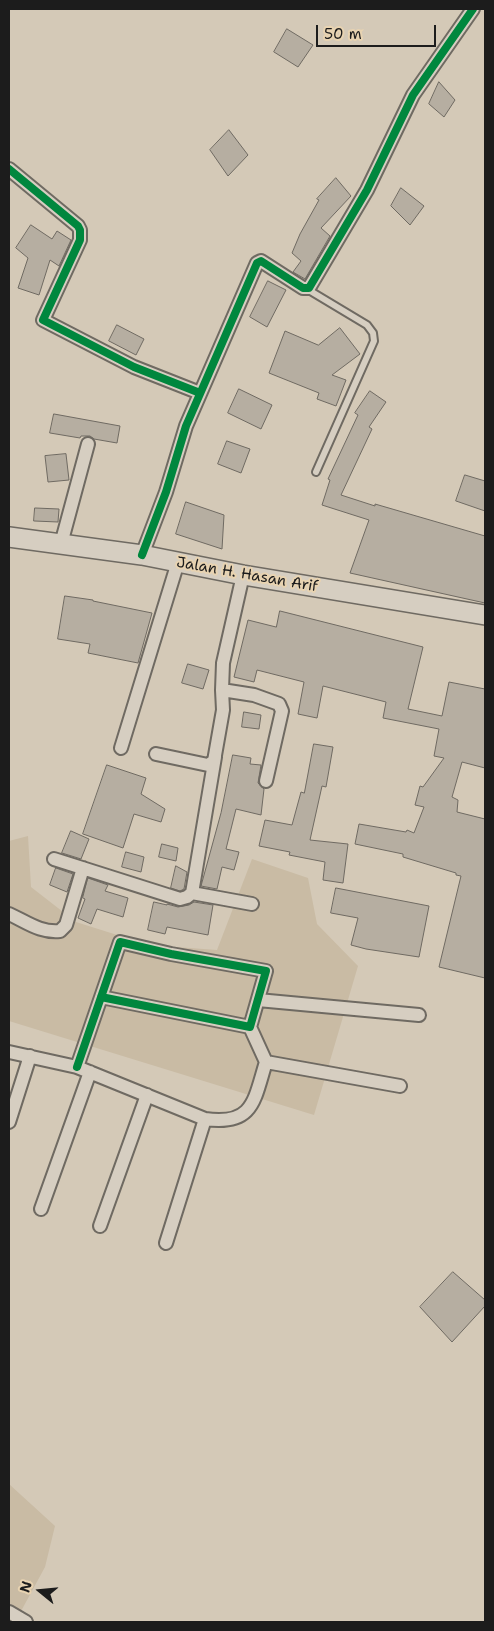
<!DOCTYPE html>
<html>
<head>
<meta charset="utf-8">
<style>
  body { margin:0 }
  #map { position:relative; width:494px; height:1631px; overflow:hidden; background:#d4c9b7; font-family:"Shantell Sans",sans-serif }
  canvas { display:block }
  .frame { position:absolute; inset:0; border:10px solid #1c1c1c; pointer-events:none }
  .north { position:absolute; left:15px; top:1566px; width:50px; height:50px; -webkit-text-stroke:4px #e8d3b1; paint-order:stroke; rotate:287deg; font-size:14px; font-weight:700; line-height:20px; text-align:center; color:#1c1c1c }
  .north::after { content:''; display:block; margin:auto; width:18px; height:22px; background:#1c1c1c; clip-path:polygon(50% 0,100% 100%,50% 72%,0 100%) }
  .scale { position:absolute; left:316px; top:25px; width:120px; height:22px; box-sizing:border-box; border:2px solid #1c1c1c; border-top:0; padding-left:6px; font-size:15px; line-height:18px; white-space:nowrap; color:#1c1c1c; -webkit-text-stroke:4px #e8d3b1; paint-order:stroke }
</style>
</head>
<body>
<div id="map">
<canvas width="494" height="1631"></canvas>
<div class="frame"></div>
<div class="north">N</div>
<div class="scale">50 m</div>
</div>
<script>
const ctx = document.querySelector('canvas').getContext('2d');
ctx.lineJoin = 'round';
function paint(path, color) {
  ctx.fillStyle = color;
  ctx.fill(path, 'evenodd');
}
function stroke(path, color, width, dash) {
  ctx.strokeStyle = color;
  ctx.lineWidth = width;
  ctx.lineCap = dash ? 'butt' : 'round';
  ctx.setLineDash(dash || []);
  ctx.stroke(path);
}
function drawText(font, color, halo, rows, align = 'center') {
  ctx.font = font + ' "Shantell Sans",sans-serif';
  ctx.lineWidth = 4;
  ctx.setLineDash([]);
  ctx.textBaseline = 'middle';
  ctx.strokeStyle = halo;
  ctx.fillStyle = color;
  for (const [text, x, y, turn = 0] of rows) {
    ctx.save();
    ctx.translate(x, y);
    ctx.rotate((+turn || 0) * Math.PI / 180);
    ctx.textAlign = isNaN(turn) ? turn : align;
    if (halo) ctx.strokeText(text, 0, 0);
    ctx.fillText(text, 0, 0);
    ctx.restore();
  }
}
paint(new Path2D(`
  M28 836 31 887 76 922 149 945 217 950 252 859 308 878 317 924 358 966 314 1115 9 1021V841Z
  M9 1484 55 1526 45 1567 20 1613 9 1605Z`), '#c9bba4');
const building = new Path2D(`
  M287 29 313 45 298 67 274 52Z
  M439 82 455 100 444 117 429 104Z
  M229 130 248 155 228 176 210 150Z
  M336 178 351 196 321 228 330 236 305 279 293 272 301 261 292 253 300 234 319 200 317 199Z
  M401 188 424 206 410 225 391 206Z
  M31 225 52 239 57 231 71 240 59 266 50 260 39 295 18 288 28 258 16 248Z
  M268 281 286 290 267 327 250 317Z
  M117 325 144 339 136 355 109 341Z
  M340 328 360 354 332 375 346 380 336 406 317 399 319 393 269 373 285 331 318 345Z
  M239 389 272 405 261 429 228 413Z
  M370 391 386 402 369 427 372 429 341 495 375 506V504L485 536V603L350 573 369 520 322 505 330 480 328 479 358 415 355 413Z
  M54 414 120 426 117 443 94 439 90 436H81L80 438 50 433Z
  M227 441 250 449 241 473 218 464Z
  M66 454 69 480 48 482 45 456Z
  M465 475 485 481V511L456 501Z
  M186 502 224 515 222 549 176 534Z
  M35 508 59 509 58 522 34 521Z
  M65 596 93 600V601L152 613 138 663 88 653 90 644 58 639Z
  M280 611 423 647 408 709 442 716 449 682 485 689V768L462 762 452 797 458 800 457 812 485 819V978L439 967 461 876 456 875V873L403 857V854L355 844 359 824 406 832 407 830 414 833 424 807 415 805 420 786 423 787 444 758 434 756 439 729 383 718 386 702 323 686 317 718 298 714 304 682 257 670 254 682 234 677 248 620 276 627Z
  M188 664 209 670 203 689 182 683Z
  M244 712 261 715 259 729 242 727Z
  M314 744 333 747 326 787 322 786 310 840 348 844 343 883 323 880 325 862 289 855 290 852 259 846 265 820 292 825 301 792 304 793Z
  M233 755 251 758 250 764 261 765 258 783 264 789 261 815 236 809 226 849 239 852 234 870 222 867 217 889 201 886 221 813Z
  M107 765 146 778 141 794 165 809 161 822 134 814 123 848 83 834Z
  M71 831 89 839 81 859 62 853Z
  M162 844 178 848 176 861 159 857Z
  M126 852 144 857 141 872 122 867Z
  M176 866 187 872 184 889 180 891 171 888Z
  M56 868 73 874 67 892 50 885Z
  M88 878 108 885 105 891 128 898 123 917 97 909 91 924 78 918 85 899 83 898Z
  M336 888 429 906 419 957 366 949 351 945 358 918 331 913Z
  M154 902 167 905V904L178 907 189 905 194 902 213 905 208 935 167 927 165 934 148 930Z
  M453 1272 485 1300V1306L452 1342 420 1307Z`);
paint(building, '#b6aea1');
stroke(building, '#6f6a62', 1);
const service = new Path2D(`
  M307 289 367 325 373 333 374 341 316 472`);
const minor = new Path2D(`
  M9 169 78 226 80 230V240L43 320 134 367 200 393
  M61 544 88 444
  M142 555 166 492 186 426 257 263 261 261 303 288H309L367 190 413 95 473 9
  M222 690 254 695 279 704 282 711 266 781
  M121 748 178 562
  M156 754 208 765 214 761 223 710 222 690 223 663 243 575
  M54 859 180 899 187 897 192 893 215 757
  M192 893 252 904
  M9 914C27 922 40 933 60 931L66 925 83 868
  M258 1000 419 1015
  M9 1052 77 1067 205 1119C254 1126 254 1100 266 1062L250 1027
  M266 1062 400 1086
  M77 1067 120 942 171 954 266 971 250 1027 101 997
  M9 1122 30 1056
  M41 1209 90 1072
  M100 1226 147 1095
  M166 1243 205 1119
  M9 1612 26 1622`);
const secondary = new Path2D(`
  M9 537 142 555 243 575 485 615`);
stroke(service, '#6f6a62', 10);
stroke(minor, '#6f6a62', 16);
stroke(secondary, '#6f6a62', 22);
stroke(service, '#d6cec1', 6);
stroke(minor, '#d6cec1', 12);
stroke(secondary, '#d6cec1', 19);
stroke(new Path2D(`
  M9 169 78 226 80 230V240L43 320 134 367 200 393
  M142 555 166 492 186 426 257 263 261 261 303 288H309L367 190 413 95 473 9
  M77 1067 120 942 171 954 266 971 250 1027 101 997`), '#00873e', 8);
drawText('15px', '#1c1c1c', '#e8d3b1', [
  ["Jalan H. Hasan Arif",247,575,10]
]);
</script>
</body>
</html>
